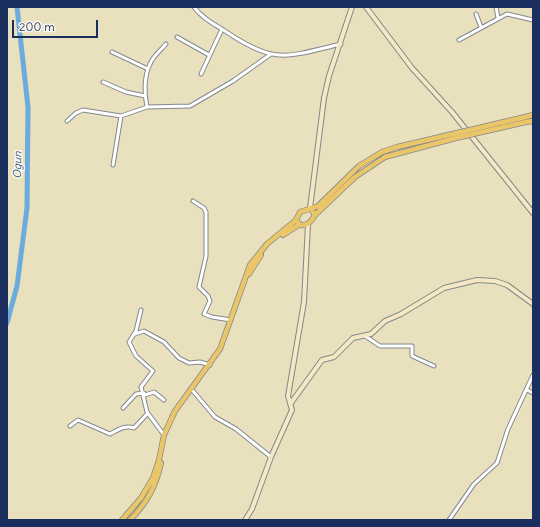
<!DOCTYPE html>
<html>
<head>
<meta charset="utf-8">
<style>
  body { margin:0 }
  #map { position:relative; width:540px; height:527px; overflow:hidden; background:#e9e0bd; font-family:Delius,sans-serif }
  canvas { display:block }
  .frame { position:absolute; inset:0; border:8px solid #1b2f5e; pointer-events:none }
  .scale { position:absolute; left:12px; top:20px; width:86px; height:18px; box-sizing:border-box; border:2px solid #1b2f5e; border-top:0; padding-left:5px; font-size:12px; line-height:14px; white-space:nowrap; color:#1b2f5e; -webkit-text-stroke:3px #fbf7ec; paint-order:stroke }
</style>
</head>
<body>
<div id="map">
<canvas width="540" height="527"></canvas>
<div class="frame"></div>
<div class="scale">200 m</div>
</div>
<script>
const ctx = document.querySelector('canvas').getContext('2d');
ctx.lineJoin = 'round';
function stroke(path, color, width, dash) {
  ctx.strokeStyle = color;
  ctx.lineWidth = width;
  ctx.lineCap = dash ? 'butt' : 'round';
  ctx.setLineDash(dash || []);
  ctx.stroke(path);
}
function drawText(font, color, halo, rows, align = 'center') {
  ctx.font = font + ' Delius,sans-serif';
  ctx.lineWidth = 3;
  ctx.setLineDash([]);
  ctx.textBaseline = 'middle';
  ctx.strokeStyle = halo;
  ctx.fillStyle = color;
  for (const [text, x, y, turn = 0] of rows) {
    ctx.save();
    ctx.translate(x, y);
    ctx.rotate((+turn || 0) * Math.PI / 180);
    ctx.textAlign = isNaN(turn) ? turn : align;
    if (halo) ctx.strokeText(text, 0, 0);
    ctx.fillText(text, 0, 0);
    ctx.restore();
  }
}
stroke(new Path2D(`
  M7 323 17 286 27 208 28 107 17 7`), '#6babde', 5);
const street = new Path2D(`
  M194 7C202 18 214 24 225 31 275 65 286 57 341 44
  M496 7 498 18
  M476 14 481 27
  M177 37 209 55
  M459 40 507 14 533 20
  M112 52 148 69
  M201 74 222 29
  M103 82 126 92 145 96
  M147 107C144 94 144 76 150 64 153 56 161 50 166 44
  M67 121 76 113 83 110 121 116 147 107 190 106 233 81 271 54
  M113 165 121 116
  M193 201 204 208 206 212V256L199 287 208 296 210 301 204 314 212 317 231 320
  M141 310 136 331 129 342 136 356 153 371 141 387 147 412 164 435
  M135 334 144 331 164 342 179 358 189 363 200 362 210 365
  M365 336 380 346H412V356L434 366
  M527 390 533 393
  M193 391 215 417 236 429 271 457
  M145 395 154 392 164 400
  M123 408 136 394 144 393
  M70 426 78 420 110 434C118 430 124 425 134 428L148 413
  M449 520 474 484 497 463 508 429 533 375`);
const secondary = new Path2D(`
  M366 7 412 68 452 112 533 213
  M310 208 324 98 329 76 352 7
  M291 403 322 360 334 357 353 338 371 334 385 321 401 314 444 288 477 280 495 281 507 285 533 304
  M245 520 252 509 271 457 292 410 288 396 304 302 308 224`);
const primary = new Path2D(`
  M525 117 533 115
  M526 122 533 121
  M311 209 315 215C312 221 307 226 300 225L296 220 300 212 318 206 359 166 382 152
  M315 215 355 177 385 157
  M283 235 300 224
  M249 274 261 255
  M122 520 141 498 153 478 159 460 164 435 175 411 220 349 250 265 267 244 296 220
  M130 520C147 503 156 486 161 463`);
stroke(street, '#82888e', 5);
stroke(secondary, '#82888e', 6);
stroke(primary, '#82888e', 6);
stroke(street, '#fff', 3);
stroke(secondary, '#f7e8c3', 4);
stroke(primary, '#ebc669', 4.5);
const primaryBridge = new Path2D(`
  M382 152 397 147 525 117
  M385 157 456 138 526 122`);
stroke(primaryBridge, '#82888e', 6, []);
stroke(primaryBridge, '#ebc669', 4.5);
drawText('italic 11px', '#375a8b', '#fbf7ec', [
  ["Ogun",18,165,-89]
]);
</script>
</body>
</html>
